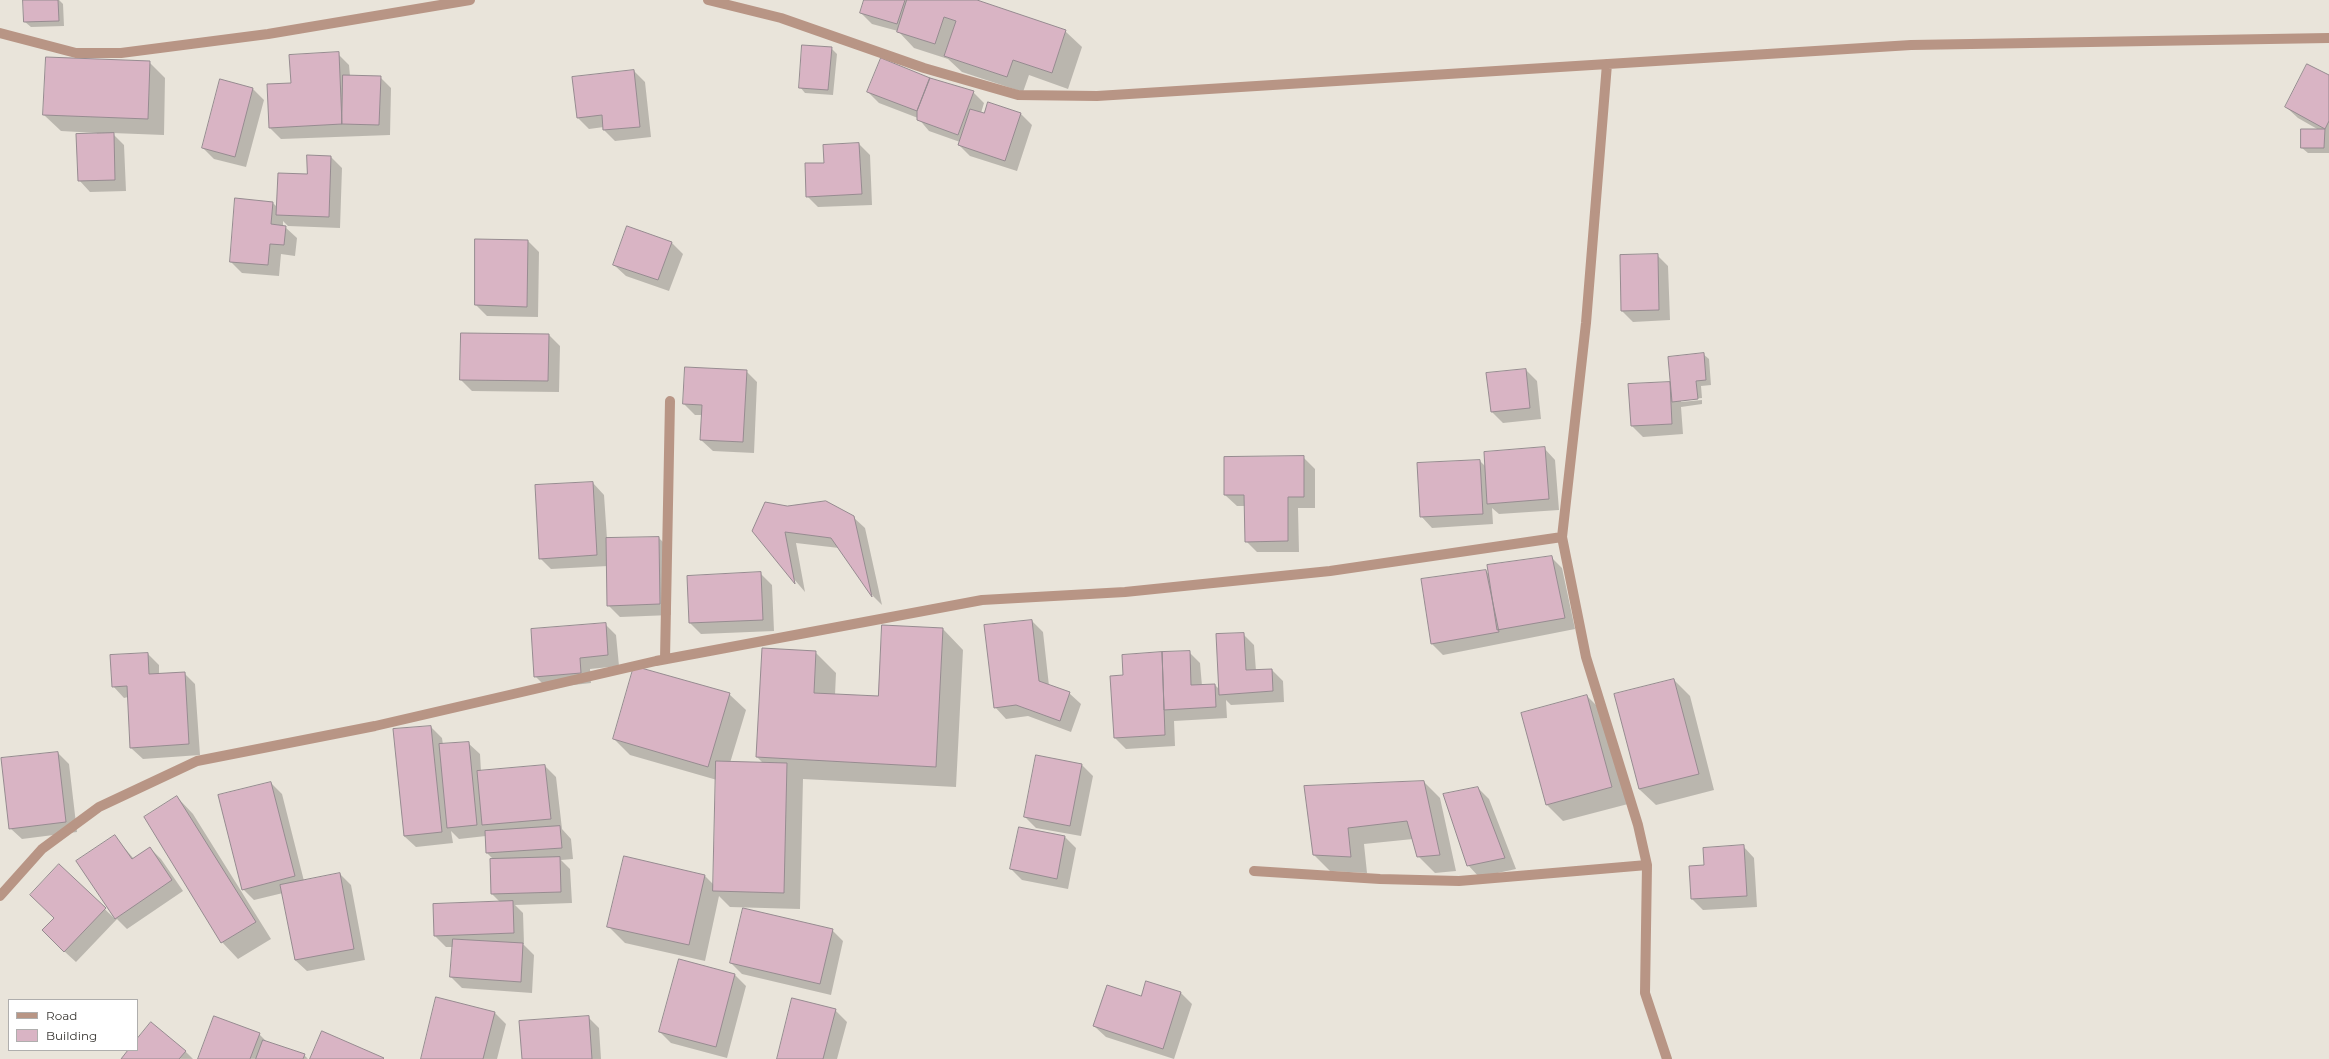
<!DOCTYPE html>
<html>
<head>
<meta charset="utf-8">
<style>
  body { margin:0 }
  #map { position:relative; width:2329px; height:1059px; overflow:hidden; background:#e9e4da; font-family:Montserrat,sans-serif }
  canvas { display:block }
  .legend { position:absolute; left:8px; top:999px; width:130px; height:52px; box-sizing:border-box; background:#fff; border:1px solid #afaead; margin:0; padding:5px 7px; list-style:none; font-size:12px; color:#373531 }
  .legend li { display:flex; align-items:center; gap:8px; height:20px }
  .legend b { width:20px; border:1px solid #afaead }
</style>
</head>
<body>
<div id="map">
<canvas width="2329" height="1059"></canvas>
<ul class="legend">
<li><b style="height:5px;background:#b89585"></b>Road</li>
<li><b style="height:11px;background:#d9b4c4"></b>Building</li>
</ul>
</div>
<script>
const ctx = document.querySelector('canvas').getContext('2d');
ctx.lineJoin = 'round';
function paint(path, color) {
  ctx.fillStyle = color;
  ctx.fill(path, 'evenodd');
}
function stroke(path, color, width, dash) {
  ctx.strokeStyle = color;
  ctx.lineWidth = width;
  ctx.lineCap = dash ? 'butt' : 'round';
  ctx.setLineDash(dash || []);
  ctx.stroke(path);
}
paint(new Path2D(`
  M24 0H59L63 4 64 26 31 27 25 22Z
  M865 0H974L1065 31 1082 47 1068 89 1029 75 1023 92 962 72 948 59 914 48 898 31 872 24 861 13Z
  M831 48 837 54 833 95 805 93 800 87Z
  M338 54 349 65 350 76 380 77 391 88 390 135 281 139 270 128 292 84Z
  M149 62 165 78 164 135 112 133 124 145 126 191 90 192 79 180 97 133 61 131 44 115Z
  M634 71 645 82 651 137 615 141 604 130V127L589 129 578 118Z
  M2329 76V153H2308L2302 148 2319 130 2298 118 2286 107Z
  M930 79 973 92 984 103 981 113 1021 114 1032 125 1017 171 970 156 959 145 960 142 929 131 918 118 879 103 868 92Z
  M253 89 264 100 246 167 214 159 203 148Z
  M859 144 870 155 872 205 818 207 807 196 825 164Z
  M331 157 342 168 340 228 288 226 283 221V227H285L297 238 295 256 281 254 279 276 242 273 231 262 236 200 273 203 278 208 308 175Z
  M627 228 672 243 683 254 669 291 626 276 614 265Z
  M476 240 528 241 539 252 538 317 487 316 476 305Z
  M1657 255 1668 266 1670 320 1633 322 1622 311Z
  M549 335 560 346 559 392 472 391 461 380Z
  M1703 354 1709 359 1711 385 1701 386 1702 398 1681 400V402L1702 400V404L1681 407 1683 434 1643 437 1632 426 1629 385 1669 383 1672 386Z
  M1526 370 1537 381 1541 419 1503 423 1492 412 1488 374Z
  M746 371 757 382 754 453 713 451 701 440 703 415H695L684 404Z
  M1544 448 1555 460 1559 510 1499 514 1492 508 1493 524 1432 528 1421 516 1480 461 1486 467Z
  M1303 457 1315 469V508H1298L1299 552H1257L1246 541 1245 506H1237L1225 495Z
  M593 483 604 495 607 539 659 538 670 549 671 615 620 617 608 605V566L551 569 540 558Z
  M853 517 865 528 882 605 873 596 839 548 796 543 805 592 753 531Z
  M1551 557 1562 568 1575 629 1443 655 1432 644 1486 571 1489 574Z
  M760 573 772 585 774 631 701 634 690 623Z
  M1032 621 1043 632 1049 686 1069 693 1081 704 1071 732 1028 716 1006 719 995 707Z
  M605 624 616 635 619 666 590 669 591 683 547 688 535 676Z
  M943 629 963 650 956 787 803 779 800 909 730 907 719 896 705 961 625 943 608 926 704 875 714 885 717 780 630 755 614 739 729 694 746 710 730 763H763L757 757 815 652 836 673 835 695 879 697Z
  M1243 634 1254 645 1256 671 1272 670 1283 681 1284 702 1231 705 1226 700 1227 718 1174 721 1175 746 1126 749 1115 738 1125 676 1189 652 1200 663 1202 686 1215 685 1220 690Z
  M148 654 159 665V674L184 673 195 684 200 755 143 759 131 748 128 697 124 698 113 686Z
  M1674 680 1690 696 1714 790 1656 805 1639 789Z
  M1587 696 1603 712 1628 804 1563 821 1547 805Z
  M431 727 442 738 443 745 468 743 480 754 481 772 545 766 556 777 562 829 571 839 573 859 561 860 570 869 572 903 515 905 523 913 524 944H523L534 955 532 993 462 988 451 977 453 947H446L435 936 501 903 492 894 494 860 487 853 486 836 459 839 451 831 453 843 416 847 404 836 394 730Z
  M58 753 69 764 77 832 22 839 10 828Z
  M1082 765 1093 776 1081 836 1036 828 1025 817Z
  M1424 782 1440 798 1456 871 1435 873 1418 856 1413 839 1364 844 1367 873 1330 871 1314 855 1305 787Z
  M271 783 282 794 304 881 340 874 351 885 365 960 307 971 295 960 283 893 254 900 243 889Z
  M1478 788 1489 799 1516 869 1479 877 1468 865Z
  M177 797 193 814 271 939 238 959 222 942Z
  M115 837 134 859 150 848 161 859 183 891 127 929 117 919 76 962 54 942 59 865 114 918Z
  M1065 837 1076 848 1068 889 1022 880 1011 869Z
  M1743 846 1754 858 1757 907 1703 910 1692 899 1705 866Z
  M832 930 843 941 831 995 742 974 731 963Z
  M735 975 746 986 727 1058 671 1043 660 1032Z
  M1147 982 1181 993 1192 1004 1174 1059 1106 1037 1094 1026 1142 997Z
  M437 998 495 1013 506 1024 497 1059H422Z
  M835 1010 847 1022 837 1059H778Z
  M588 1017 599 1028 601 1059H523Z
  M259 1034 268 1043 304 1055 308 1059H199Z
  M137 1041 185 1051 193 1059H122L129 1050H137Z`), '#0003');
const building = new Path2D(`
  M23 0H58L59 21 24 22Z
  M864 0H905L897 24 860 13Z
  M907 0H977L1066 30 1052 73 1013 60 1007 77 944 56 956 21 944 17 935 44 897 32Z
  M802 45 832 47 828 90 799 88Z
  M339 52 342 124 269 128 267 84 291 83 289 55Z
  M46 57 150 61 148 119 43 115Z
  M881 58 930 78 917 111 867 92Z
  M2307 64 2329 75V121L2325 129 2285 107Z
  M634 70 640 127 603 130 602 115 577 118 572 77Z
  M343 75 381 76 379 125 342 124Z
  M930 78 974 91 958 135 917 120V111Z
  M220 79 253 88 235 157 202 148Z
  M988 102 1021 113 1005 161 958 145 970 109 984 113Z
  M2301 129H2325L2324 148H2301Z
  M114 133 115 180 78 181 76 134Z
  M859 143 862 194 806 197 805 163H824L823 145Z
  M307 155 331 156 329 217 276 215 278 173 307 174Z
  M235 198 273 202 271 224 286 226 284 245 270 244 268 265 230 262Z
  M627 226 672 242 658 280 613 265Z
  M475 239 528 240 527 307 475 305Z
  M1658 254 1659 310 1621 311 1620 255Z
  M461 333 549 334 548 381 460 380Z
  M1704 353 1706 380 1696 381 1698 399 1672 402 1668 357Z
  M685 367 747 370 743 442 700 440 702 405 683 404Z
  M1526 369 1530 408 1491 412 1486 373Z
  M1670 382 1672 424 1631 426 1628 384Z
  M1545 447 1549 499 1487 504 1484 452Z
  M1304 456V497H1288V541L1245 542 1244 495H1224V457Z
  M1480 460 1483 514 1420 517 1417 463Z
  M593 482 597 555 539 559 535 485Z
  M826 501 854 516 872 597 831 538 785 532 795 584 752 531 765 502 787 506Z
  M659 537 660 604 607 606 606 538Z
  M1552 556 1565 618 1497 630 1487 565Z
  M1486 570 1499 632 1431 644 1421 579Z
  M761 572 763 620 689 623 687 576Z
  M1032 620 1039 681 1070 692 1060 721 1016 705 994 708 984 625Z
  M606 623 608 655 580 658 581 673 534 677 531 629Z
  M882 625 943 628 936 767 756 757 762 648 816 651 814 693 878 696Z
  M1244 633 1246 670 1272 669 1273 691 1219 695 1216 634Z
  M1190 651 1191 685 1215 684 1216 707 1164 710 1162 652Z
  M1162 652 1165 735 1114 738 1110 676 1123 675 1122 655Z
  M148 653 149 674 185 672 189 744 130 748 127 686 112 687 110 655Z
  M634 666 730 693 708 767 613 739Z
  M1674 679 1699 774 1639 789 1614 694Z
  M1587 695 1612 787 1546 805 1521 713Z
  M431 726 442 832 404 836 393 729Z
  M469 742 477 825 447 828 439 744Z
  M58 752 66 822 9 829 1 758Z
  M1036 755 1082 764 1070 826 1024 817Z
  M716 761 787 763 784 893 713 891Z
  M545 765 551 819 482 825 477 771Z
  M1424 781 1440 855 1417 857 1407 821 1348 828 1351 857 1313 855 1304 786Z
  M271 782 295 876 242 890 218 795Z
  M1478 787 1505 858 1467 866 1443 794Z
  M177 796 256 922 221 943 144 817Z
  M560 826 562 848 486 853 485 831Z
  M1019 827 1065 836 1057 879 1010 869Z
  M115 835 132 859 150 847 172 880 115 919 76 861Z
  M1744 845 1747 896 1691 899 1689 866 1704 865 1703 848Z
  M624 856 705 875 689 945 607 927Z
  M560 857 561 892 491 894 490 859Z
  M59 864 106 908 64 952 42 930 54 918 30 895Z
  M340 873 354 949 295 960 280 885Z
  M513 901 514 933 434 936 433 904Z
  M743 908 833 929 820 984 730 963Z
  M453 939 523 943 521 982 450 977Z
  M679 959 735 974 716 1047 659 1032Z
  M1146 981 1181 992 1163 1049 1093 1026 1107 985 1141 996Z
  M436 997 495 1012 483 1059H421Z
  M792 998 836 1009 823 1059H777Z
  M214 1016 260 1033 250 1059H198Z
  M589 1016 592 1059H522L519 1021Z
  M151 1022 186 1051 179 1059H121L128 1050H137V1039Z
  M322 1031 384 1058 383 1059H310Z
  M263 1040 305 1054 303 1059H256Z`);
paint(building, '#d9b4c4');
stroke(building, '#968b90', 1);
stroke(new Path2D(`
  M708 0 781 18 924 68 1018 95 1097 96 1911 45 2329 38
  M0 33 76 53H121L268 34 470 0
  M1607 64 1586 323 1562 537 1586 657 1638 825 1647 865 1645 993 1667 1059
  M665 659 670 401
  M1254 871 1380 879 1459 881 1647 865
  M0 896 42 849 99 807 197 761 375 726 656 661 982 600 1125 592 1330 571 1562 537`), '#b89585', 10);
</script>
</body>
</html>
